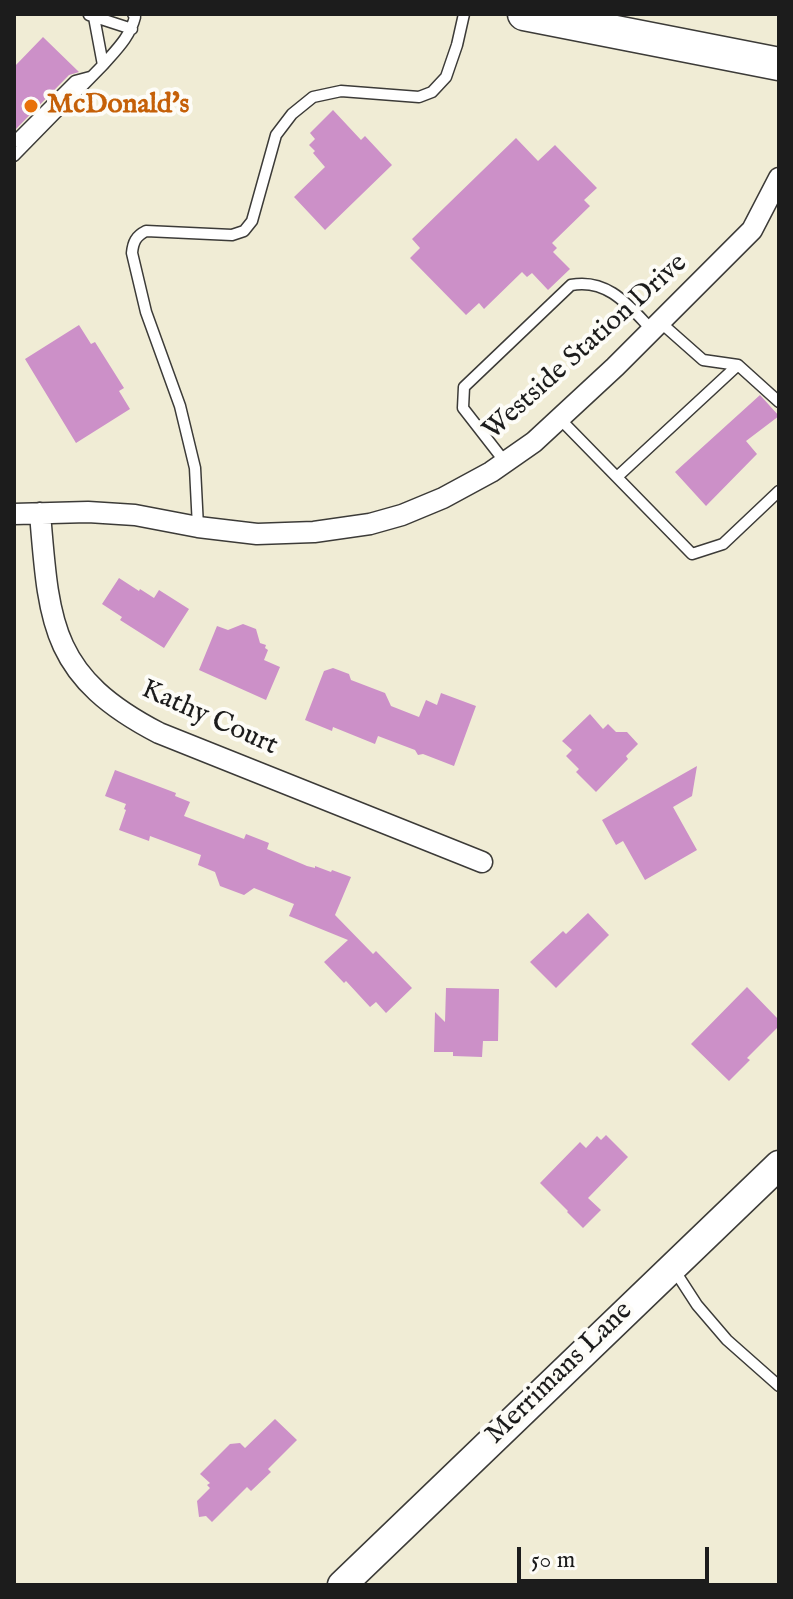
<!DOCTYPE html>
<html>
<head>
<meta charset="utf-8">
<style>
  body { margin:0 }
  #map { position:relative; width:793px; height:1599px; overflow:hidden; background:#f0ecd5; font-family:"IM FELL English",serif }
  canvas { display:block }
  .frame { position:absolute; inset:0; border:16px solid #1c1c1c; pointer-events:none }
  .scale { position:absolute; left:517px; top:1547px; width:192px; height:36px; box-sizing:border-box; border:4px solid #1c1c1c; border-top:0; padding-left:10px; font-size:24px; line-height:28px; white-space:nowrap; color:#1c1c1c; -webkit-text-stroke:6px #fdfcf7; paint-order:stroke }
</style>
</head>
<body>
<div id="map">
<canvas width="793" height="1599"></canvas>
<div class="frame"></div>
<div class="scale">50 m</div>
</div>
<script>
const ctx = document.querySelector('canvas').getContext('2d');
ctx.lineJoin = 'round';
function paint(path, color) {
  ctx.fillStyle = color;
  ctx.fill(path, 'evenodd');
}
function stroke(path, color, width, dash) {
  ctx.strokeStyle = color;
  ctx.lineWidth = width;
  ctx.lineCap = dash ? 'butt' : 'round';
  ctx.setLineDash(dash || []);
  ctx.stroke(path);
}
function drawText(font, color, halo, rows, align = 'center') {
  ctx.font = font + ' "IM FELL English",serif';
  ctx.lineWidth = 8;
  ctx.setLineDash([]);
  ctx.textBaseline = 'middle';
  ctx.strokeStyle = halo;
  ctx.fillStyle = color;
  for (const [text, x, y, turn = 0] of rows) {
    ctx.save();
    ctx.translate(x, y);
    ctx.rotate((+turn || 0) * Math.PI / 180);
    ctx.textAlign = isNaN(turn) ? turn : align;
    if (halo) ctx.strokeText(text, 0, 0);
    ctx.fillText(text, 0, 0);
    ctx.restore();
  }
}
paint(new Path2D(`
  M43 37 79 72 69 75 14 131V67Z
  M333 110 361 140 365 136 392 165 325 230 294 197 325 167 313 153 315 151 309 145 315 139 310 133Z
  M516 138 538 161 555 145 597 188 584 200 590 206 552 243 557 248 553 252 570 269 548 290 532 273 527 277 522 272 484 309 479 303 466 315 410 258 420 248 412 239Z
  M79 325 91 344 95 342 124 388 119 391 130 409 76 443 25 359Z
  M760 395 779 416 746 441 757 454 706 506 675 472Z
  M119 578 139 591 140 589 154 598 159 590 189 609 164 648 120 620 122 617 102 604Z
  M243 624 256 629 260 643 266 645 265 648 268 650 264 660 280 667 266 700 199 670 217 626 228 630Z
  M333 668 349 674 351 680 385 693 391 706 419 717 426 700 437 705 441 693 476 706 454 766 423 754 418 755 415 750 378 736 375 744 333 727 332 731 305 720 324 671Z
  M590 714 603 729 608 724 616 732H627L638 744 626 756 628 759 596 792 576 772 579 769 566 756 572 750 562 741Z
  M697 766 692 796 673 807 697 850 645 880 623 841 616 845 602 820Z
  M115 770 176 793 175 796 190 802 184 816 244 839 246 834 269 843 267 849 307 866 315 868V866L331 872 332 870 351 877 335 915 373 954 376 951 412 988 386 1013 376 1002 370 1007 346 981 344 983 324 962 348 940 289 916 294 904 254 888 244 895 220 886 215 872 198 865 201 855 150 836 149 841 119 830 126 810 124 809 126 804 105 796Z
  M588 913 609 935 556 988 530 962 563 931 566 934Z
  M747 987 779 1020V1026L747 1058 750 1060 729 1081 691 1044Z
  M446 988 499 989 498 1041H483L482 1057 453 1056V1052H434L435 1012 445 1022Z
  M606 1135 628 1157 588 1198 601 1210 583 1228 567 1212 568 1211 540 1183 580 1142 586 1148 597 1136 601 1140Z
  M275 1419 297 1440 268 1469 271 1472 251 1491 247 1487 212 1522 206 1516 199 1517 197 1501 210 1488 207 1485 210 1483 200 1474 230 1444 240 1443 245 1448Z`), '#cc90c8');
const service = new Path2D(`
  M89 15 132 29
  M103 65C116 50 130 37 135 17L133 14
  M14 142 75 81 90 77
  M14 156 103 65 94 17
  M660 322 703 360 738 365 779 402
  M559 418 692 554 723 544 779 491
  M505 462 463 408 464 387 571 285C608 278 629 306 652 330
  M617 477 738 365
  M198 527 195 468 180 406 146 312 132 253C133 242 136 236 146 231L232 235 244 231 252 221 276 135 292 114 313 97 341 91 419 97 432 92 446 77 457 45 464 14
  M673 1268 697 1305 727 1340 779 1386`);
const minor = new Path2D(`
  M40 513C49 624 51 677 159 733L482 862
  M14 514 88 512 135 515 198 527 257 534 314 532 370 524 402 515 443 498 491 472 534 442 615 367 752 230 779 178`);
const secondary = new Path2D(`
  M342 1585 779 1165`);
const primary = new Path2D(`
  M524 14 779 64`);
stroke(service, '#3c3b38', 13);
stroke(minor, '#3c3b38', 23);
stroke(secondary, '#3c3b38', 31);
stroke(primary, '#3c3b38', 35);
stroke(service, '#fff', 10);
stroke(minor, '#fff', 20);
stroke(secondary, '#fff', 28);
stroke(primary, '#fff', 32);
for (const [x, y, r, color] of [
  [31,106,8,"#e8710a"]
]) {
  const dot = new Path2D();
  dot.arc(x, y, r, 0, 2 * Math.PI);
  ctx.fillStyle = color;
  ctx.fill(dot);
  stroke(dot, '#fdfcf7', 3);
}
drawText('bold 28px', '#c56008', '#fdfcf7', [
  ["McDonald's",47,106]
], 'left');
drawText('28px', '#1c1c1c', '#fdfcf7', [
  ["Westside Station Drive",586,348,-42],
  ["Kathy Court",209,719,24],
  ["Merrimans Lane",560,1374,-44]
]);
</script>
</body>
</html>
